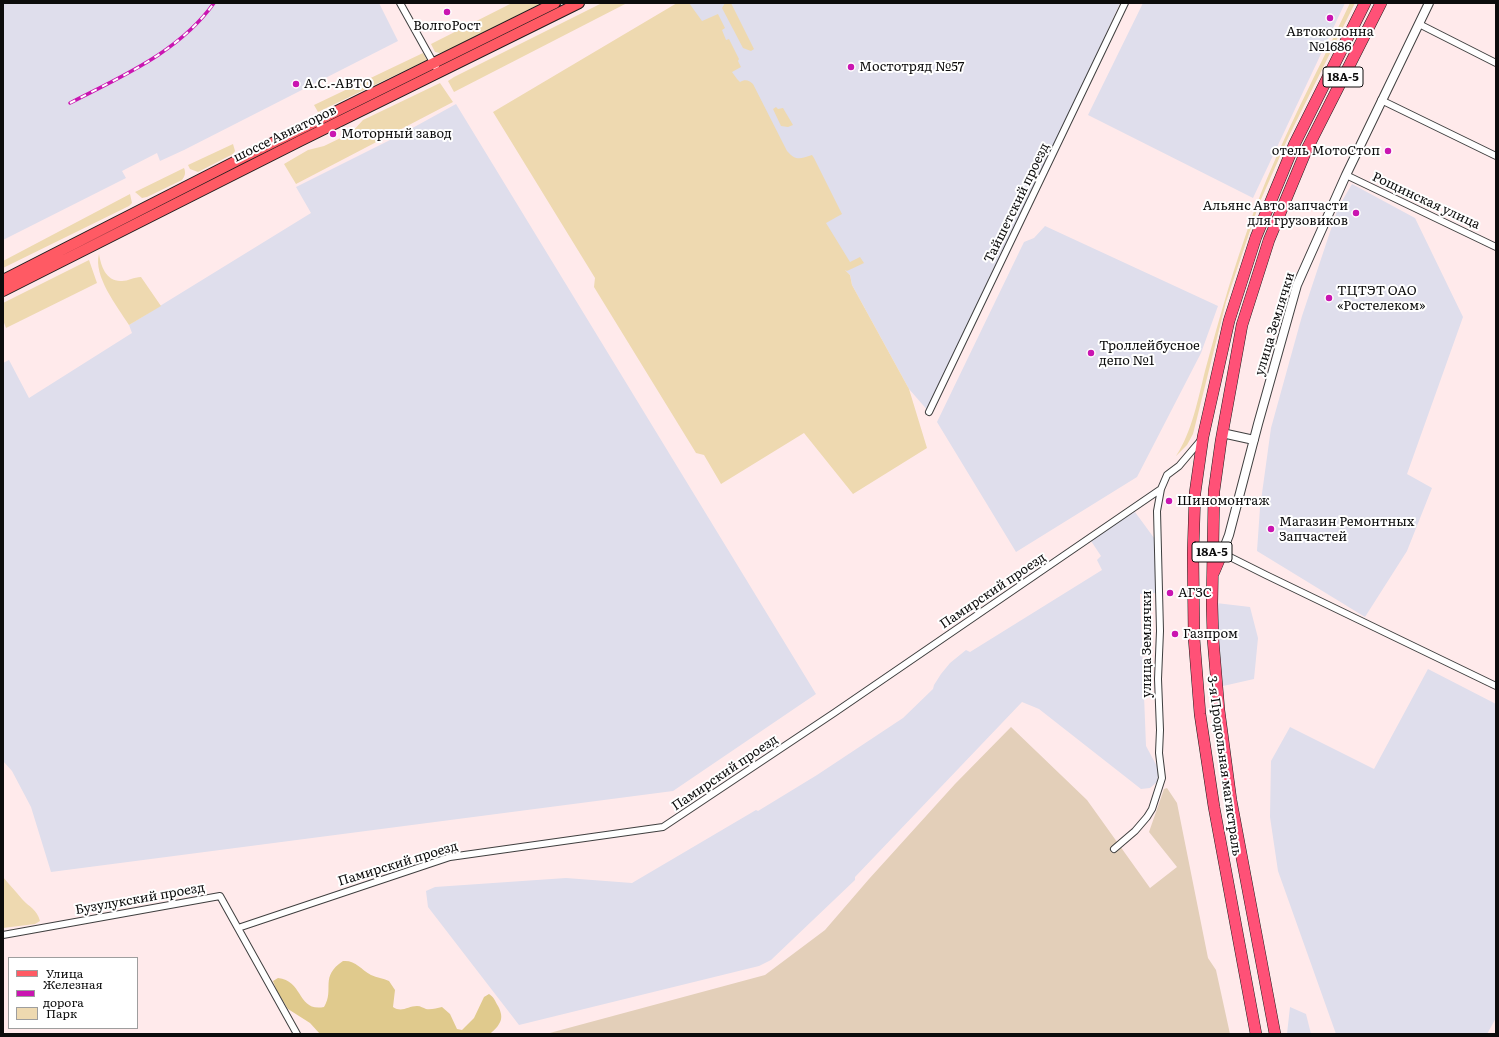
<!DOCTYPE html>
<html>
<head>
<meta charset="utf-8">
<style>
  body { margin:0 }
  #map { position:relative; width:1499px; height:1037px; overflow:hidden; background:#ffeaeb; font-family:Literata,serif }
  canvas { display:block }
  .frame { position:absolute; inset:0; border:4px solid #0c0c0c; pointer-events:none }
  .legend { position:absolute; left:8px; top:957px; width:130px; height:72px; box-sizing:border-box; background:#fff; border:1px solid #9e9e9e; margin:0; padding:5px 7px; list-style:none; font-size:12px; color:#0c0c0c }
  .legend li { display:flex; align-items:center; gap:8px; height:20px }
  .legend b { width:20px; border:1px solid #9e9e9e }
</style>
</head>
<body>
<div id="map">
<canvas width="1499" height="1037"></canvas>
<div class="frame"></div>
<ul class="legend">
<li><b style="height:5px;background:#ff5a64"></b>Улица</li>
<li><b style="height:5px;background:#ca15b1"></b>Железная дорога</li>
<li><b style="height:11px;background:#eed9b0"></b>Парк</li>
</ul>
</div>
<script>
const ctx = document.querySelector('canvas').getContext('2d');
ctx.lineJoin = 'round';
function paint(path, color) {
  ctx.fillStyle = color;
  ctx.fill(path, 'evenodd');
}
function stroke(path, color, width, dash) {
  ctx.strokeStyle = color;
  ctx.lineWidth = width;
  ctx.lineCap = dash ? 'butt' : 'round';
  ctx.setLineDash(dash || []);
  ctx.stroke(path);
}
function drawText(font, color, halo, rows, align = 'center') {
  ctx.font = font + ' Literata,serif';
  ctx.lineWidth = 4;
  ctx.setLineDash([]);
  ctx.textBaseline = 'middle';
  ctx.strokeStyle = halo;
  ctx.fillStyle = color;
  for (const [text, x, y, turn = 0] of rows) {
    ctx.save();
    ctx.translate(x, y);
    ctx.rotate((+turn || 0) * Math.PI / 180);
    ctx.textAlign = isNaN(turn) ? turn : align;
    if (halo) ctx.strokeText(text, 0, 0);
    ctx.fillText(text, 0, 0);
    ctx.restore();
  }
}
paint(new Path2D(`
  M3 3H379L398 41 184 150 160 161 157 153 122 171 126 178 3 240Z
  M681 3H1120L1020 223 929 412 909 389 852 285 850 275 843 268Z
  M1143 3H1345L1253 198 1088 115Z
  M456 104 816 694 673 791 51 872 31 807 12 771 3 761V363L9 360 29 398 132 333 129 325 311 213 296 187 398 136Z
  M1352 184 1415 218 1463 317 1407 474 1432 488 1407 551 1365 617 1257 551 1260 508 1271 428 1302 316 1338 208Z
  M1045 226 1218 306 1201 353 1137 477 1016 552 937 422 1024 242 1034 238Z
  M1135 512 1157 542 1156 593 1140 594 1146 746 1159 770 1157 782 1150 788 1141 789 1039 709 1022 702 855 877V880L771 960 759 966 519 1025 428 907 426 891 435 887 566 878 632 883 756 810 758 811 817 775 903 718 933 689 934 685 941 674 950 663 966 650 970 652 1102 570 1097 560 1101 556 1091 541 1118 522Z
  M1216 603 1250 607 1258 638 1254 679 1223 686Z
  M1428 669 1496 704V1018L1487 1034H1336L1278 871 1270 817 1271 761 1290 727 1374 769Z
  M1290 1007 1306 1014 1311 1034H1287Z`), '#dfdeec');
paint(new Path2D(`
  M512 3H542L446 51 440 53 435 52 431 44Z
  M602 3H627L454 92 448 81 454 77Z
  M677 3H689L702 21 718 14 725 28 722 30 726 40 729 39 739 59 738 61 741 67 732 72 737 79 740 82C745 79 749 80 753 84L787 151C796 161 800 159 812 155L814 158 842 214 826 223 850 262 860 257 864 263 847 271 845 270 850 275 852 285 909 389 927 448 853 494 804 433 721 484 704 455 696 453 594 287 595 278 493 112Z
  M725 3H731L754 49 751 51 743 48 722 8Z
  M1350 3H1355L1288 138 1259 204 1226 302 1193 434 1187 445 1176 456C1192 432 1198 399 1205 371 1217 327 1229 283 1244 240 1271 158 1313 81 1350 3Z
  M423 53 427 60 318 112 314 105Z
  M440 83 453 102 296 184 284 164 308 150 324 146 351 133 363 120Z
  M776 107 778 109 783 108 793 125 788 127 781 126 773 109Z
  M233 144 235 151 233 154 198 172 190 169 188 165Z
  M184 168C186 173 185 176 182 180L147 197 142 198 135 192Z
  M130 194 132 203 129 206 3 268V261Z
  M99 254C101 266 106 282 122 281 128 281 134 277 141 277L161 306 129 325C117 306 93 276 99 254Z
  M89 260 97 283 6 328 3 320V303Z
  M3 877C9 884 16 892 22 899 29 907 37 909 40 921L35 924 3 928Z`), '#eed9b0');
paint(new Path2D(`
  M343 961C356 960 360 969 371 975 377 978 383 978 389 981L395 990 393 1007C402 1013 408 1006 417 1006 421 1006 423 1008 426 1009 431 1010 437 1008 442 1007L450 1014 457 1029 462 1030 474 1018 484 997 489 994C494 997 495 1001 498 1006 505 1019 500 1025 490 1034H320L310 1023 288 1009 277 991 273 981 278 978C304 981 297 1012 324 1007 335 989 319 977 343 961Z`), '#e0ca8d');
paint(new Path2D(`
  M1011 727 1087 800 1150 888 1177 867 1149 832 1164 789 1167 788 1177 803 1208 958 1216 970 1230 1034H546L765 975 825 930 869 879 955 784Z`), '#e3cfb9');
const minor = new Path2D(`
  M400 3 439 73
  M1419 24 1496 63
  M1381 100 1496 156
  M1346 175 1496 247
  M929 412 1125 3
  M1222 553 1266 575 1496 686
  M1114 849 1135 831 1147 817 1152 809 1162 778 1159 753 1160 730 1158 679 1160 631 1157 511 1161 489 1167 475 1179 466 1201 440
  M238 928 450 857 663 827 834 713 1161 489
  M3 935 220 896 297 1034`);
const tertiary = new Path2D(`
  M1222 433 1254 440
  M1222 553 1229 535 1258 424 1297 285 1346 175 1429 3`);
const primary = new Path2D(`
  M3 280 242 158 555 3
  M3 291 300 141 579 3`);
const trunk = new Path2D(`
  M1214 572 1222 553
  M1256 1034 1214 807 1200 714 1194 638 1193 554 1195 493 1203 437 1229 321 1256 237 1294 145 1365 3
  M1275 1034 1231 800 1219 710 1213 639 1212 604 1214 491 1221 441 1242 325 1269 240 1306 151 1381 3`);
stroke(minor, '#3f3f3f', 8);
stroke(tertiary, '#3f3f3f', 10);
stroke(primary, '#1d1d1d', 12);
stroke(trunk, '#1d1d1d', 12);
stroke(minor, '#fff', 6);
stroke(tertiary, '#fff', 8);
stroke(primary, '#ff5a64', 10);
stroke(trunk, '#ff5177', 11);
const rail = new Path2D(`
  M70 103C122 76 179 52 214 3`);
stroke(rail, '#ca15b1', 3.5);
stroke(rail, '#fff', 2, [6]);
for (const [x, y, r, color] of [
  [447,12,4,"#ca15b1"],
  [1330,18,4,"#ca15b1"],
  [851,67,4,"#ca15b1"],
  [296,84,4,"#ca15b1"],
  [333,134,4,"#ca15b1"],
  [1388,151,4,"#ca15b1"],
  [1356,213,4,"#ca15b1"],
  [1329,298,4,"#ca15b1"],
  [1091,353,4,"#ca15b1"],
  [1169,501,4,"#ca15b1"],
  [1271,529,4,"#ca15b1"],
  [1170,593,4,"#ca15b1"],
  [1175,634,4,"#ca15b1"]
]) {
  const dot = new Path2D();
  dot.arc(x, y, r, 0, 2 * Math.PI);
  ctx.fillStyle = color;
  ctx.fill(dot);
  stroke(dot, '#fff', 1.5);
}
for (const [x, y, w] of [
  [1343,77,40],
  [1212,552,40]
]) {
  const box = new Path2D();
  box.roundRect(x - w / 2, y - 10, w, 20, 3);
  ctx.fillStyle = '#fff';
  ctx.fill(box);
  stroke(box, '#0c0c0c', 1);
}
drawText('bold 12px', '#0c0c0c', null, [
  ["18А-5",1343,77],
  ["18А-5",1212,552]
]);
drawText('13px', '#0c0c0c', '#fff', [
  ["ВолгоРост",447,26,"center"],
  ["Автоколонна",1330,32,"center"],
  ["№1686",1330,47,"center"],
  ["Мостотряд №57",859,67],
  ["А.С.-АВТО",304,84],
  ["Моторный завод",341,134],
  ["отель МотоСтоп",1380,151,"right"],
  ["Альянс Авто запчасти",1348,206,"right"],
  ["для грузовиков",1348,221,"right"],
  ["ТЦТЭТ ОАО",1337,291],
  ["«Ростелеком»",1337,306],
  ["Троллейбусное",1099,346],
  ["депо №1",1099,361],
  ["Шиномонтаж",1177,501],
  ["Магазин Ремонтных",1279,522],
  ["Запчастей",1279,537],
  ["АГЗС",1178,593],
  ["Газпром",1183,634]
], 'left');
drawText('13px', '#0c0c0c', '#fff', [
  ["шоссе Авиаторов",285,134,-26],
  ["Рощинская улица",1426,201,25],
  ["Тайшетский проезд",1017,203,-64],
  ["улица Землячки",1275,324,-73],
  ["Памирский проезд",993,591,-34],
  ["улица Землячки",1147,644,-90],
  ["3-я Продольная магистраль",1224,766,82],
  ["Памирский проезд",725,773,-34],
  ["Памирский проезд",398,864,-17],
  ["Бузулукский проезд",140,899,-10]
]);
</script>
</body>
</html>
